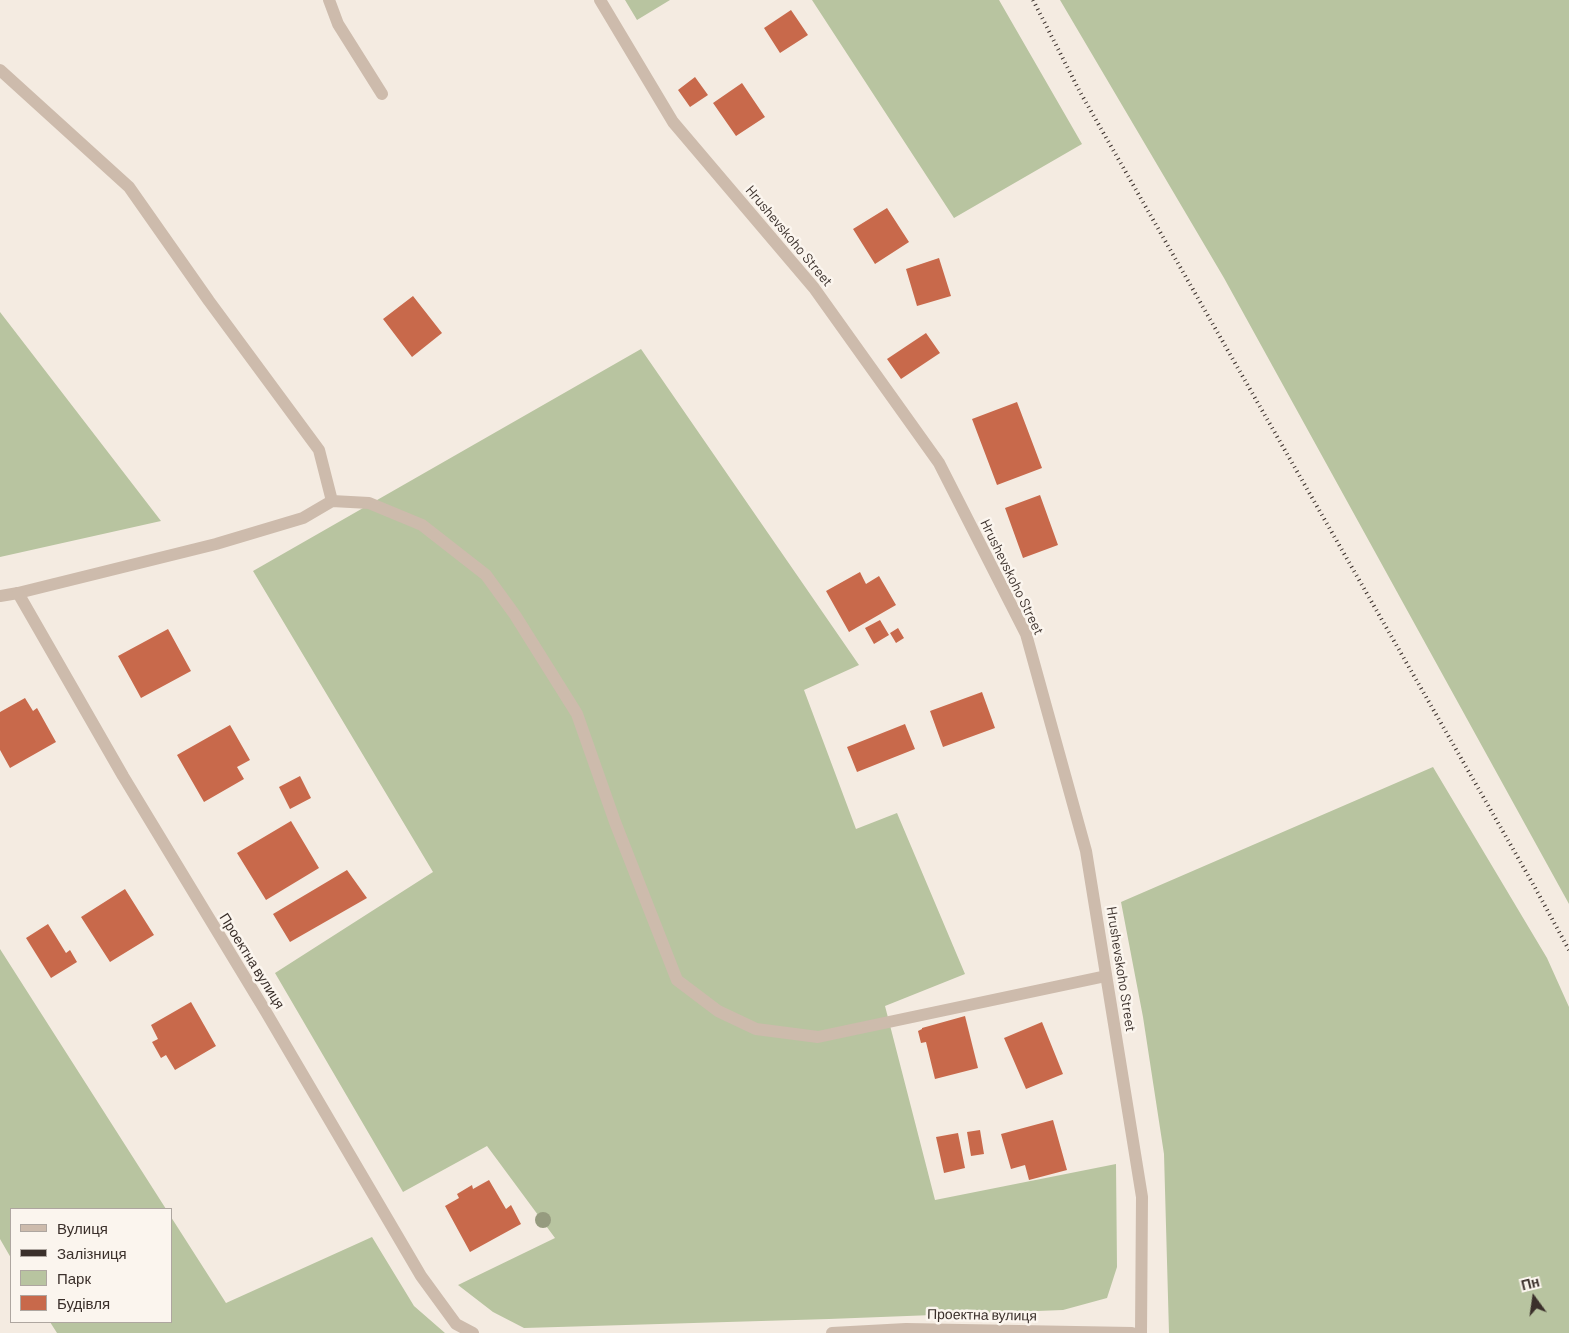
<!DOCTYPE html>
<html>
<head>
<meta charset="utf-8">
<style>
  body { margin:0 }
  #map { position:relative; width:1569px; height:1333px; overflow:hidden; background:#f4ebe1; font-family:Barlow,sans-serif }
  canvas { display:block }
  .legend { position:absolute; left:10px; top:1208px; width:162px; height:115px; box-sizing:border-box; background:#fbf5ee; border:1px solid #aea6a0; margin:0; padding:6px 9px; list-style:none; font-size:15px; color:#3b302b }
  .legend li { display:flex; align-items:center; gap:10px; height:25px }
  .legend b { width:25px; border:1px solid #aea6a0 }
  .north { position:absolute; left:1509px; top:1273px; width:50px; height:50px; -webkit-text-stroke:4px #fbf5ee; paint-order:stroke; rotate:346deg; font-size:14px; font-weight:700; line-height:20px; text-align:center; color:#3b302b }
  .north::after { content:''; display:block; margin:auto; width:18px; height:22px; background:#3b302b; clip-path:polygon(50% 0,100% 100%,50% 72%,0 100%) }
</style>
</head>
<body>
<div id="map">
<canvas width="1569" height="1333"></canvas>
<ul class="legend">
<li><b style="height:6px;background:#cdbbac"></b>Вулиця</li>
<li><b style="height:6px;background:#3b302b"></b>Залізниця</li>
<li><b style="height:14px;background:#b8c4a0"></b>Парк</li>
<li><b style="height:14px;background:#c8694b"></b>Будівля</li>
</ul>
<div class="north">Пн</div>
</div>
<script>
const ctx = document.querySelector('canvas').getContext('2d');
ctx.lineJoin = 'round';
function paint(path, color) {
  ctx.fillStyle = color;
  ctx.fill(path, 'evenodd');
}
function stroke(path, color, width, dash) {
  ctx.strokeStyle = color;
  ctx.lineWidth = width;
  ctx.lineCap = dash ? 'butt' : 'round';
  ctx.setLineDash(dash || []);
  ctx.stroke(path);
}
function drawText(font, color, halo, rows, align = 'center') {
  ctx.font = font + ' Barlow,sans-serif';
  ctx.lineWidth = 5;
  ctx.setLineDash([]);
  ctx.textBaseline = 'middle';
  ctx.strokeStyle = halo;
  ctx.fillStyle = color;
  for (const [text, x, y, turn = 0] of rows) {
    ctx.save();
    ctx.translate(x, y);
    ctx.rotate((+turn || 0) * Math.PI / 180);
    ctx.textAlign = isNaN(turn) ? turn : align;
    if (halo) ctx.strokeText(text, 0, 0);
    ctx.fillText(text, 0, 0);
    ctx.restore();
  }
}
paint(new Path2D(`
  M625 0H670L637 20Z
  M812 0H999L1082 144 954 218Z
  M1060 0H1569V904L1224 278Z
  M0 312 161 521 0 557Z
  M641 349 859 665 804 690 856 829 897 813 965 974 885 1006 935 1200 1116 1164 1117 1267 1107 1298 1063 1310 829 1319 524 1328 493 1312 458 1285 555 1238 487 1146 403 1192 275 973 433 872 253 571Z
  M1433 767 1547 958 1569 1007V1333H1169L1164 1154 1143 1017 1121 902Z
  M0 949 166 1209H11V1258L0 1239Z
  M171 1217 226 1303 372 1237 414 1306 445 1333H57L50 1322H171Z`), '#b8c4a0');
paint(new Path2D(`
  M791 10 808 35 780 53 764 28Z
  M695 77 708 95 690 107 678 90Z
  M742 83 765 117 736 136 713 103Z
  M887 208 909 242 875 264 853 229Z
  M939 258 951 296 917 306 906 269Z
  M413 296 442 333 412 357 383 319Z
  M926 333 940 353 901 379 887 359Z
  M1017 402 1042 468 997 485 972 419Z
  M1040 495 1058 545 1023 558 1005 508Z
  M860 572 866 584 879 576 896 605 849 632 826 591Z
  M880 620 889 635 874 644 865 628Z
  M898 628 904 638 896 643 890 633Z
  M168 629 191 671 141 698 118 656Z
  M982 692 995 728 943 747 930 711Z
  M25 698 33 711 37 708 56 742 10 768 0 750V712Z
  M905 724 915 749 857 772 847 747Z
  M230 725 250 760 237 767 244 779 204 802 177 755Z
  M300 776 311 798 290 809 279 787Z
  M291 821 319 868 266 900 237 853Z
  M347 870 367 898 290 942 273 914Z
  M125 889 154 935 110 962 81 917Z
  M48 924 66 953 70 950 77 962 51 978 26 938Z
  M191 1002 216 1046 175 1070 166 1055 161 1058 152 1042 158 1039 151 1025Z
  M965 1016 978 1068 935 1079 926 1042 921 1043 918 1031 922 1029V1028Z
  M1042 1022 1063 1074 1026 1089 1004 1038Z
  M1053 1120 1067 1170 1029 1180 1025 1165 1011 1169 1001 1134Z
  M980 1130 984 1154 971 1156 967 1132Z
  M958 1133 965 1168 944 1173 936 1137Z
  M489 1180 506 1209 511 1205 521 1224 470 1252 445 1206 459 1198 457 1194 472 1185 473 1189Z`), '#c8694b');
stroke(new Path2D(`
  M0 70 129 187 209 301 319 450 332 501
  M0 596 18 593 216 544 303 518 332 501 369 503 422 525 486 575 515 615 577 714 615 822 677 980 718 1011 756 1029 818 1037 1106 976`), '#cdbbac', 12);
stroke(new Path2D(`
  M329 0 338 24 382 94
  M600 0 673 122 814 288 939 463 1026 634 1086 851 1142 1197 1141 1333
  M18 593 123 776 266 1012 421 1276 456 1324 473 1333
  M832 1333 906 1329 1132 1333`), '#cdbbac', 12);
stroke(new Path2D(`
  M1033 0 1080 92 1533 884 1569 950`), '#3b302b', 4, [1, 4]);
ctx.fillStyle = '#969b7f';
for (const [x, y] of [
  [543,1220]
]) {
  ctx.beginPath();
  ctx.arc(x, y, 8, 0, 2 * Math.PI);
  ctx.fill();
}
drawText('14px', '#3b302b', '#fbf5ee', [
  ["Hrushevskoho Street",789,236,50],
  ["Hrushevskoho Street",1012,577,64],
  ["Проектна вулиця",252,961,58],
  ["Hrushevskoho Street",1121,969,81],
  ["Проектна вулиця",982,1315,1]
]);
</script>
</body>
</html>
